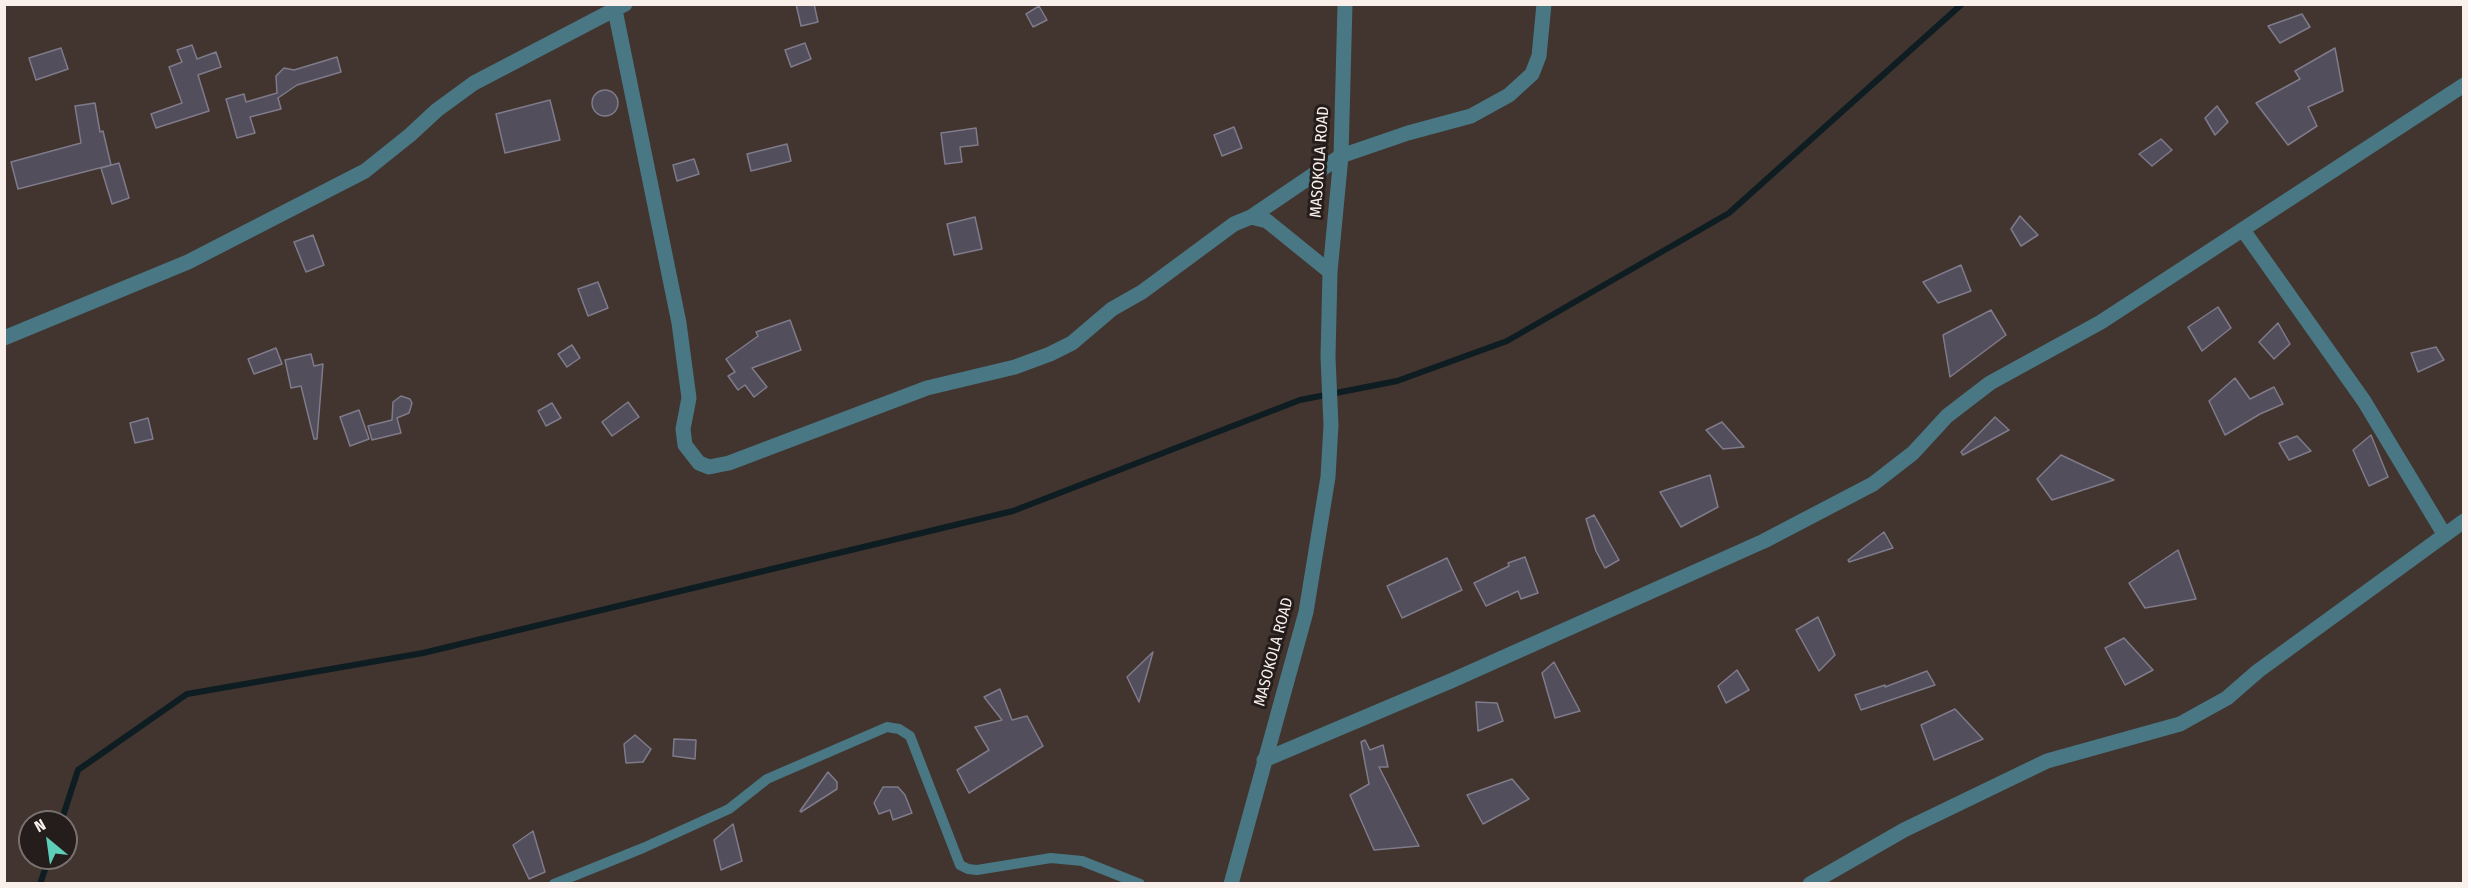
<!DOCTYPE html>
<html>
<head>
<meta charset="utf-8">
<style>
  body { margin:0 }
  #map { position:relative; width:2468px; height:888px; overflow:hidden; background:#42342e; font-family:"Fira Sans Condensed",sans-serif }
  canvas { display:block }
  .frame { position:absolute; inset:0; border:6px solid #f9f0ec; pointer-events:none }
  .north { position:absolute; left:18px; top:810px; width:60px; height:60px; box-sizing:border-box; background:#241d1b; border:2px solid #79716f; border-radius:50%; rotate:331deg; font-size:16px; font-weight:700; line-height:24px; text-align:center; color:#f9f0ec }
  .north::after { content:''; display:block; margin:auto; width:21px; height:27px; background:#5eceb8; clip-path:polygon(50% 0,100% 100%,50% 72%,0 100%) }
</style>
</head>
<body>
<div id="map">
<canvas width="2468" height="888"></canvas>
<div class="frame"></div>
<div class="north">N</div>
</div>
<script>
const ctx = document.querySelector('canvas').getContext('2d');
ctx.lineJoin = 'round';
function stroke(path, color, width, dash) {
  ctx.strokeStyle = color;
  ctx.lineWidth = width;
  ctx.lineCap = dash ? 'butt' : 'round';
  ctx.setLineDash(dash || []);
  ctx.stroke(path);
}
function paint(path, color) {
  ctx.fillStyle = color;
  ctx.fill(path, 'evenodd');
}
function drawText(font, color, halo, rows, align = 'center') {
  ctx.font = font + ' "Fira Sans Condensed",sans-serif';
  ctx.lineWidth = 6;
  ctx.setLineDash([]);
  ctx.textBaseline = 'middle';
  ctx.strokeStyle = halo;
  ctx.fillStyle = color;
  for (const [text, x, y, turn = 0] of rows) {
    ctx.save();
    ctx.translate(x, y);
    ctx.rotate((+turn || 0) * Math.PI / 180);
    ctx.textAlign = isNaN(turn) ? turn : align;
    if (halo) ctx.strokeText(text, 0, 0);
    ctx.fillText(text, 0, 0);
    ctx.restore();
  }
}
stroke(new Path2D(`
  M61 822 78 770 187 694 423 653 1013 511 1300 400 1397 381 1507 341 1729 213 1962 4
  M40 884 49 858`), '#0d1d22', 6);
const building = new Path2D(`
  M796 4H814L818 22 801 26Z
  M1039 6 1047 20 1033 27 1026 14Z
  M2302 14 2310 27 2280 43 2268 26Z
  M805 43 811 59 791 67 785 50Z
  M192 45 197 59 216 52 221 67 198 75 209 111 156 128 151 114 182 103 169 67 182 62 177 50Z
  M61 48 68 69 36 80 29 58Z
  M2335 48 2343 91 2308 107 2317 126 2288 145 2256 103 2300 79 2295 71Z
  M337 57 341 72 297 85 278 98 281 109 250 117 255 133 237 138 226 99 244 94 246 102 277 93 276 76 284 68 294 70Z
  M592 103a13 13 0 1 1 26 0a13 13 0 1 1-26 0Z
  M550 100 560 140 505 153 496 114Z
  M95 103 100 132 103 131 111 165 18 189 11 162 81 143 75 106Z
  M2217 106 2228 122 2215 135 2205 118Z
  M1234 127 1242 148 1222 156 1214 135Z
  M976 128 978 145 960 147 962 162 945 164 941 133Z
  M2161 139 2172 150 2152 166 2139 154Z
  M787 144 791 161 751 171 747 154Z
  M694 159 699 174 677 181 673 165Z
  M119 163 129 198 112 204 101 168Z
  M2020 216 2038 235 2021 246 2011 229Z
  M975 217 982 249 954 255 947 224Z
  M313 235 324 265 306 272 294 242Z
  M1961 265 1971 291 1938 303 1923 282Z
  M598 282 608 308 588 316 578 289Z
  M2218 307 2231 328 2202 351 2188 327Z
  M1991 310 2006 335 1950 377 1943 335Z
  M790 320 801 350 752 368 767 387 754 397 745 385 738 390 728 376 735 372 726 359 758 336 756 332Z
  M2278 323 2290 344 2274 359 2259 342Z
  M572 345 580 358 567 367 558 354Z
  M2436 347 2444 360 2418 372 2411 353Z
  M276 348 282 364 254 374 248 359Z
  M311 354 314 366 323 364 317 439H314L301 386 291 388 285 360Z
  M2235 378 2250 399 2274 387 2283 404 2260 414 2225 435 2209 401Z
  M401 396 410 399 412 403 409 413 397 418 401 433 372 440 368 426 392 420 393 402Z
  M628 402 639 417 612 436 602 422Z
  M552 403 561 418 546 426 538 411Z
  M359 410 369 439 350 446 340 417Z
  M1995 417 2009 430 1963 455 1961 452Z
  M148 418 153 439 135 443 130 423Z
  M1722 422 1744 447 1723 449 1706 430Z
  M2371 435 2388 477 2369 486 2353 450Z
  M2297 436 2311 451 2289 460 2279 443Z
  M2061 455 2114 480 2052 500 2037 479Z
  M1710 475 1718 507 1681 527 1660 492Z
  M1594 515 1619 560 1605 568 1596 551 1586 519Z
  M1884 532 1893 548 1849 562 1848 560Z
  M2178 550 2196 599 2145 608 2129 583Z
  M1525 557 1538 593 1521 599 1518 591 1486 606 1474 583 1509 566 1508 563Z
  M1447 558 1462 590 1402 618 1387 586Z
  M1818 617 1835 655 1819 671 1796 630Z
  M2124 638 2153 670 2125 685 2105 648Z
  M1153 652 1139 702 1127 677Z
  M1554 662 1580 711 1555 718 1542 673Z
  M1737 670 1749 690 1726 703 1718 686Z
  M1927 671 1935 685 1861 710 1855 695 1885 685V687Z
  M1000 689 1012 720 1027 716 1043 746 969 793 957 770 989 750 975 727 1002 720 984 697Z
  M1476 702 1497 703 1503 721 1478 731Z
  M1955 709 1983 739 1934 760 1921 725Z
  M635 735 651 749 643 762 626 763 624 744Z
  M674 739 696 740 695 759 673 756Z
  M1365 740 1370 750 1383 745 1388 767H1379L1419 846 1374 850 1350 795 1369 784 1361 742Z
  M828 772 837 782V789L801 812 800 811Z
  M1512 779 1529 799 1483 824 1467 795Z
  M883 787H898L905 795 912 813 893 820 890 810 879 814 874 803Z
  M733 824 742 861 721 870 714 840Z
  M533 831 545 872 529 879 513 845Z`);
paint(building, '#524e5c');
stroke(building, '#7f7b8a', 1.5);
stroke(new Path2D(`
  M554 884 643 848 729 809 767 779 887 727 899 729 910 736 960 865 968 869 977 870 1051 858 1082 861 1140 884`), '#497783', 10);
stroke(new Path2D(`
  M615 10 679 323 689 398 683 429 685 445 699 463 709 467 729 463 927 388 1015 367 1050 354 1072 343 1112 309 1142 292 1234 224 1251 217 1267 221 1330 272
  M1251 217 1341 156 1408 133 1471 116 1509 95 1532 74 1539 56 1544 4
  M2243 230 2364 401 2444 534
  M4 338 188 262 365 171 410 135 437 110 474 83 625 4
  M1264 760 1453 680 1764 541 1873 484 1913 453 1947 416 1990 383 2101 322 2464 85
  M1231 884 1306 612 1328 477 1331 425 1328 357 1330 272 1341 156 1345 4
  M1810 884 1904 830 2047 761 2180 724 2227 698 2258 671 2464 521`), '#497783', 15);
drawText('16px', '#f9f0ec', '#241d1b', [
  ["MASOKOLA ROAD",1320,162,-86],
  ["MASOKOLA ROAD",1274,652,-75]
]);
</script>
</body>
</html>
